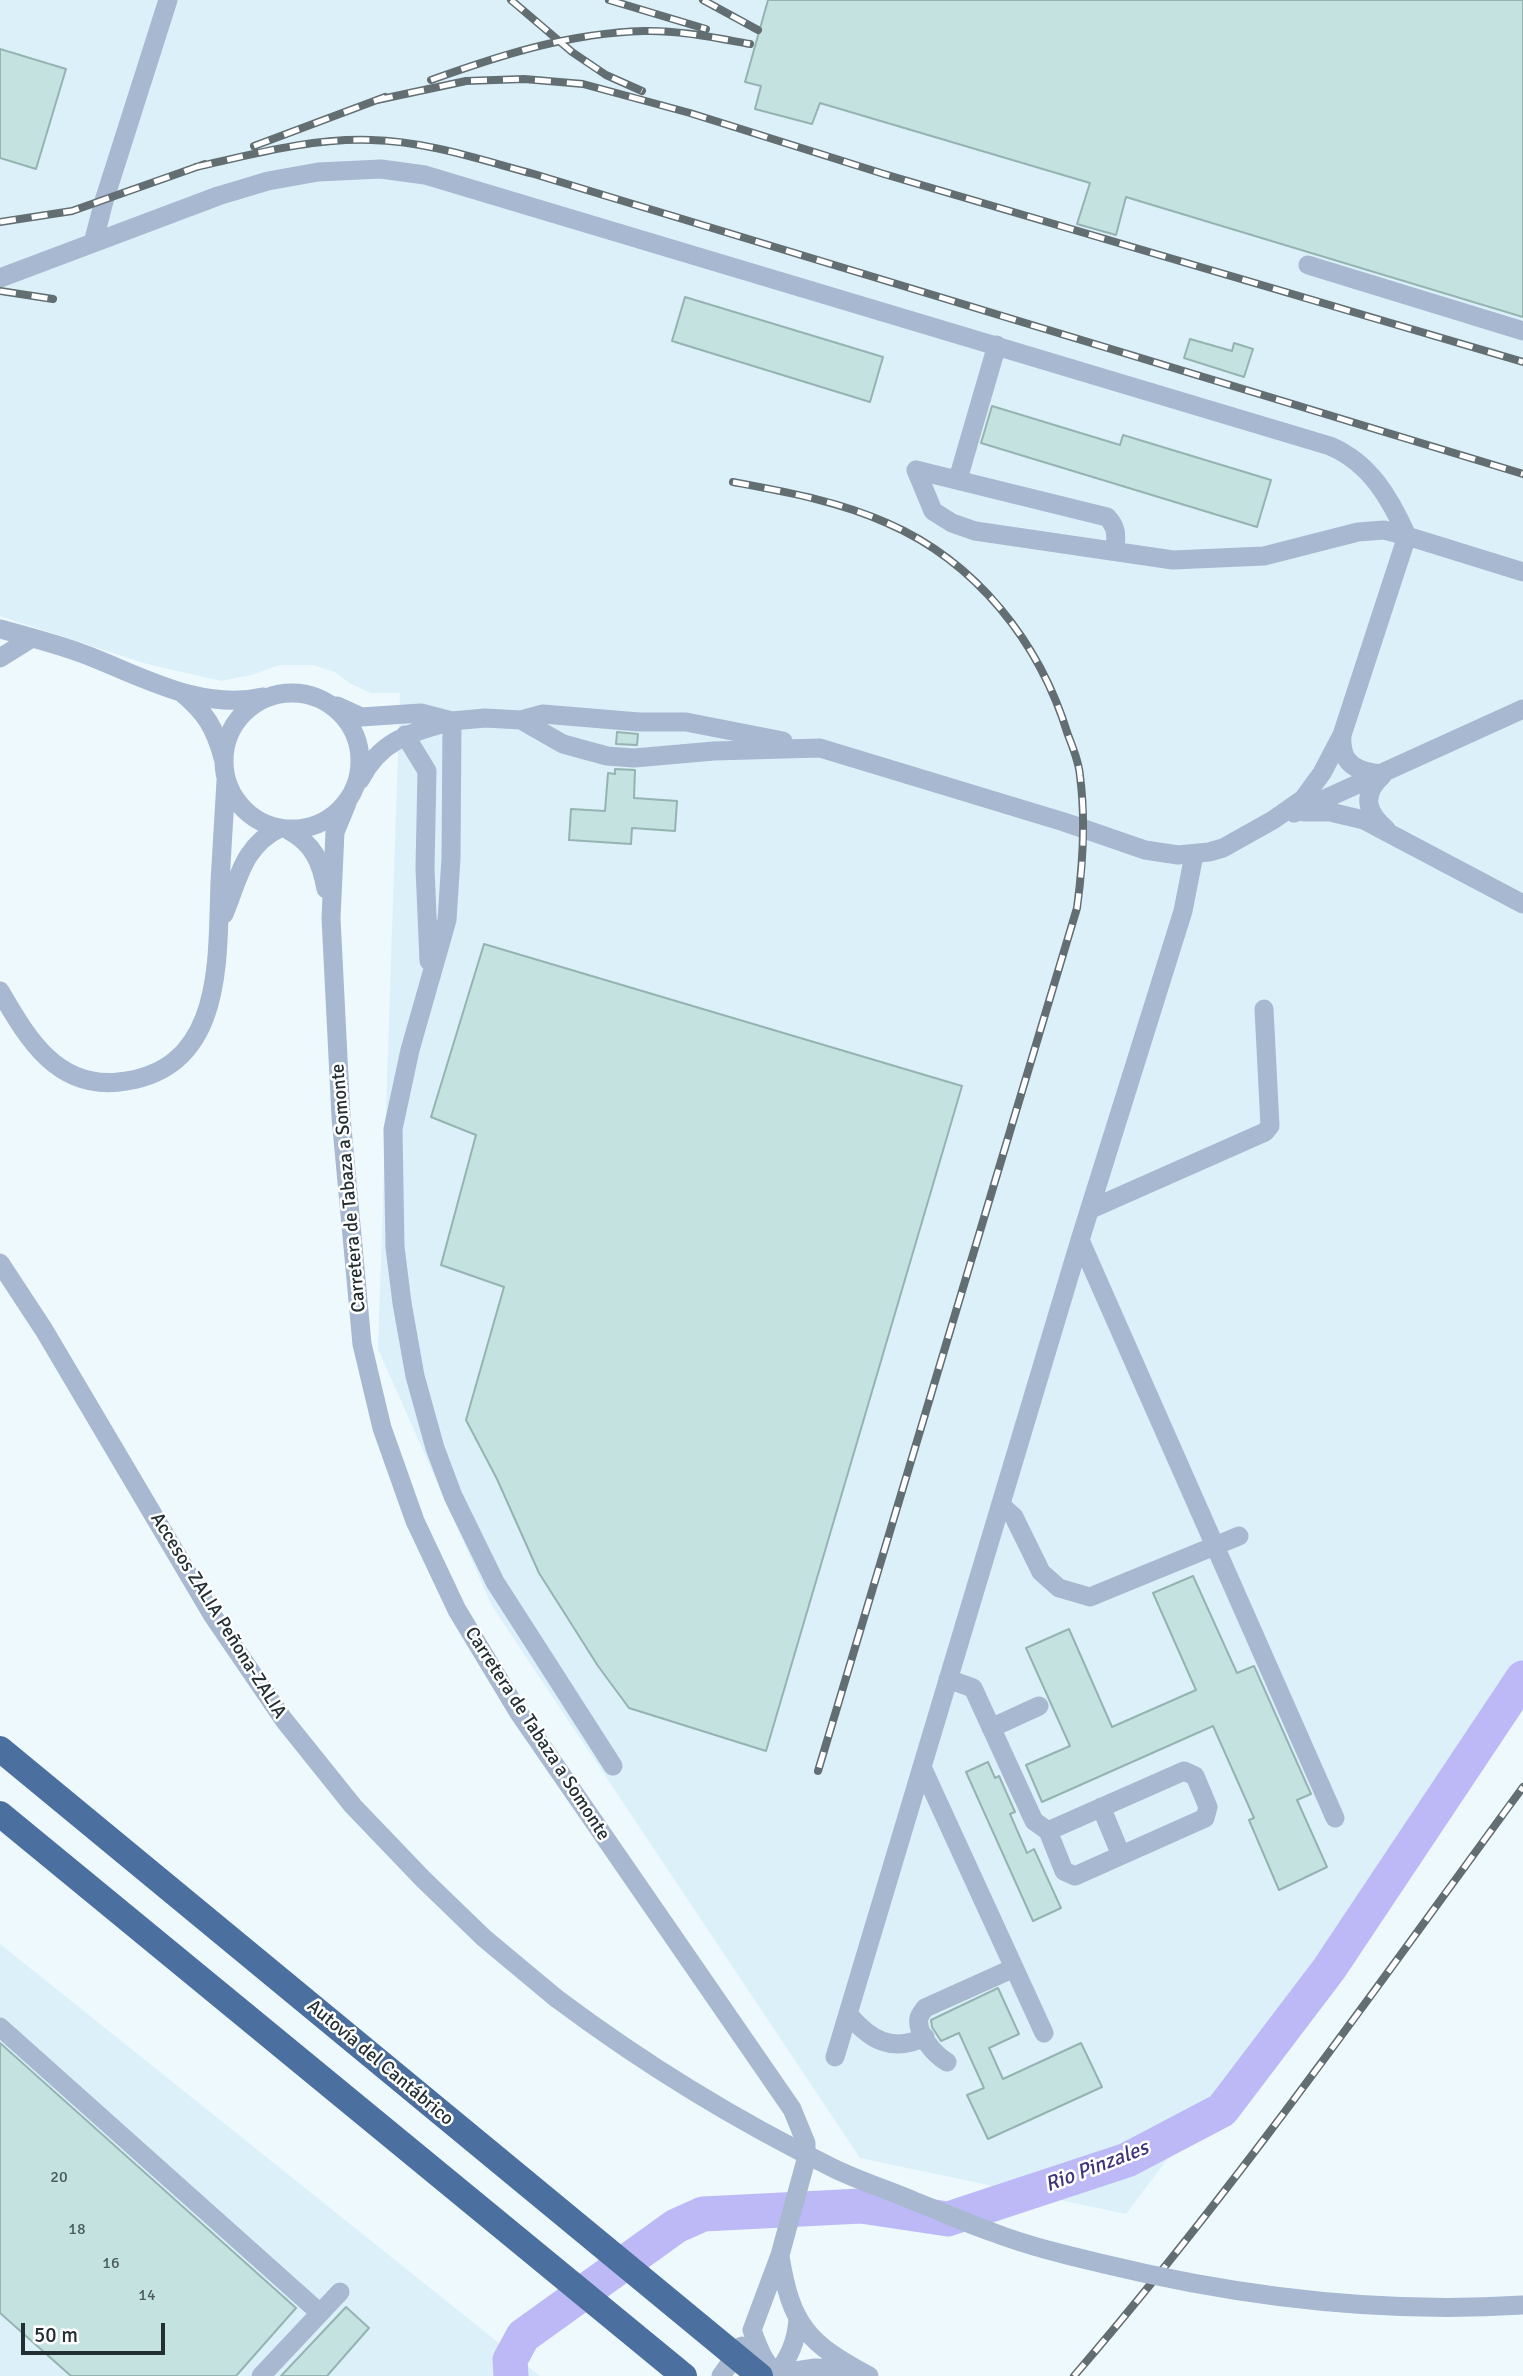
<!DOCTYPE html>
<html>
<head>
<meta charset="utf-8">
<style>
  body { margin:0 }
  #map { position:relative; width:1523px; height:2376px; overflow:hidden; background:#eef9fd; font-family:Signika,sans-serif }
  canvas { display:block }
  .scale { position:absolute; left:21px; top:2323px; width:144px; height:32px; box-sizing:border-box; border:4px solid #242f33; border-top:0; padding-left:9px; font-size:21px; line-height:24px; white-space:nowrap; color:#242f33; -webkit-text-stroke:5px #fff; paint-order:stroke }
</style>
</head>
<body>
<div id="map">
<canvas width="1523" height="2376"></canvas>
<div class="scale">50 m</div>
</div>
<script>
const ctx = document.querySelector('canvas').getContext('2d');
ctx.lineJoin = 'round';
function paint(path, color) {
  ctx.fillStyle = color;
  ctx.fill(path, 'evenodd');
}
function stroke(path, color, width, dash) {
  ctx.strokeStyle = color;
  ctx.lineWidth = width;
  ctx.lineCap = dash ? 'butt' : 'round';
  ctx.setLineDash(dash || []);
  ctx.stroke(path);
}
function drawText(font, color, halo, rows, align = 'center') {
  ctx.font = font + ' Signika,sans-serif';
  ctx.lineWidth = 5;
  ctx.setLineDash([]);
  ctx.textBaseline = 'middle';
  ctx.strokeStyle = halo;
  ctx.fillStyle = color;
  for (const [text, x, y, turn = 0] of rows) {
    ctx.save();
    ctx.translate(x, y);
    ctx.rotate((+turn || 0) * Math.PI / 180);
    ctx.textAlign = isNaN(turn) ? turn : align;
    if (halo) ctx.strokeText(text, 0, 0);
    ctx.fillText(text, 0, 0);
    ctx.restore();
  }
}
paint(new Path2D(`
  M0 0H1523V1687L1126 2214 860 2158 492 1606 378 1349 400 693H371L351 684 335 672 313 665H280L251 675 221 681 147 664 0 616Z
  M0 1944 540 2376H0Z`), '#dbf0f9');
stroke(new Path2D(`
  M511 2376 510 2360 523 2336 676 2226 703 2214 861 2206 948 2219 1127 2160 1222 2110 1329 1969 1523 1678`), '#bdb9f6', 35);
const building = new Path2D(`
  M768 0H1523V317L1126 197 1116 235 1077 224 1090 183 820 103 812 124 755 109 761 86 745 82Z
  M0 49 66 69 36 169 0 158Z
  M685 297 883 357 870 402 672 341Z
  M1190 339 1232 351 1234 343 1253 349 1244 377 1184 358Z
  M992 406 1120 445 1123 435 1271 480 1257 527 981 443Z
  M617 732 638 734 637 745 616 744Z
  M615 769 635 770 634 798 677 801 675 831 632 828 631 844 569 840 571 809 605 811 608 773 615 774Z
  M484 944 962 1086 766 1751 629 1708 598 1666 539 1573 497 1479 466 1420 504 1287 441 1265 476 1135 431 1117Z
  M1193 1576 1237 1673 1254 1666 1311 1794 1297 1800 1327 1867 1279 1890 1249 1820 1254 1818 1213 1726 1042 1802 1026 1765 1070 1746 1026 1648 1069 1629 1112 1727 1196 1690 1153 1593Z
  M988 1762 995 1778 999 1776 1015 1812 1010 1814 1027 1853 1034 1849 1061 1908 1033 1921 966 1772Z
  M998 1988 1019 2034 989 2048 1003 2079 1081 2043 1102 2087 988 2139 967 2095 984 2088 959 2033 941 2041 932 2027 931 2020Z
  M0 2043 296 2308 236 2376H71L0 2313Z
  M346 2307 369 2328 327 2376H281Z`);
paint(building, '#c4e3e0');
stroke(building, '#95b3b0', 2);
stroke(new Path2D(`
  M93 243 104 201 168 0
  M1308 265 1523 331
  M0 278 218 196 268 181 318 172 381 169 425 175 1330 446C1370 463 1390 498 1407 536
  M916 470 933 511 952 523 975 531 1173 560 1264 556 1358 532 1384 530 1407 536
  M916 470 1107 517C1118 528 1116 537 1115 551
  M958 479 997 345
  M0 629C26 636 52 643 78 652 137 673 198 712 263 697
  M0 658 32 638
  M224 761a68 68 0 1 1 136 0a68 68 0 1 1-136 0Z
  M182 693C206 713 215 728 223 758
  M337 706 361 717 421 713 452 721C411 733 381 739 360 780
  M521 720 543 714 639 722H686L783 741
  M405 735 427 771 425 868 429 961
  M1342 736C1340 764 1357 772 1382 774
  M1382 776C1361 795 1367 813 1386 829
  M347 803 335 832 331 918 341 1117 362 1344 382 1428 415 1521 457 1610 519 1713 792 2109 806 2143V2160L780 2255 752 2330C758 2346 765 2369 783 2376
  M1304 812H1330L1364 820 1523 904
  M1294 813 1523 709
  M288 830C314 844 321 862 326 889
  M224 914C239 878 243 846 280 828
  M0 991C27 1037 56 1089 119 1082 225 1071 217 960 220 882 222 848 224 814 226 781
  M1091 1209 1265 1132 1270 1126 1264 1009
  M1080 1240 1335 1818
  M0 1263 44 1330 213 1616 284 1720 353 1806 423 1879 484 1938 556 1998
  M1001 1505 1014 1517 1041 1572 1059 1588 1090 1597 1239 1536
  M948 1679 973 1688 1034 1821 1048 1831 1184 1771 1195 1776 1208 1807 1205 1818 1075 1876 1064 1871 1048 1831
  M991 1728 1039 1706
  M613 1766 495 1582 453 1496 435 1448 415 1376 402 1303 395 1247 393 1129 410 1050 447 920 451 858 452 721 485 718 521 720 563 744 607 756 634 758 714 751 820 748 1064 822 1145 850 1178 855 1209 852 1223 848 1273 820 1303 799 1322 773 1342 735 1407 536 1523 572
  M922 1767 1044 2033
  M1101 1807 1121 1855
  M848 2014C870 2040 892 2053 925 2037
  M0 2027 320 2313
  M835 2057 1080 1240 1183 911 1194 855
  M947 2062C935 2055 916 2034 919 2018 920 2014 923 2011 925 2008L1014 1968
  M780 2256C791 2326 809 2344 869 2376
  M770 2375 815 2368 852 2369
  M261 2376 340 2292
  M721 2376 742 2346
  M775 2376C789 2358 797 2341 798 2318`), '#a7b8d0', 19);
stroke(new Path2D(`
  M0 1814 684 2376`), '#4b6f9f', 26);
const rail = new Path2D(`
  M511 0 572 52 606 75 642 91
  M609 0 706 29
  M703 0 758 30
  M431 80C501 55 569 33 644 31 679 30 716 38 750 44
  M377 100 466 81 524 79 583 84 690 113 884 174 1523 362
  M254 146 385 97
  M196 167C254 154 311 138 371 140 426 141 481 160 534 174L1523 474
  M0 222 72 211 205 164
  M0 291 53 299
  M733 482C786 492 838 501 887 523 977 562 1040 643 1068 735 1073 748 1079 762 1080 776 1086 821 1083 864 1077 908L818 1771
  M1074 2376C1235 2189 1377 1986 1523 1787`);
stroke(rail, '#636e72', 8);
stroke(rail, '#fff', 5, [16]);
stroke(new Path2D(`
  M556 1998C644 2064 737 2121 835 2169 860 2181 888 2190 914 2201 940 2211 966 2223 992 2232 1028 2246 1066 2255 1104 2264 1240 2297 1383 2314 1523 2305`), '#a7b8d0', 19);
stroke(new Path2D(`
  M0 1749 760 2376`), '#4b6f9f', 26);
drawText('16px', '#4c5c5e', null, [
  ["20",59,2178],
  ["18",77,2230],
  ["16",111,2264],
  ["14",147,2296]
]);
drawText('19px', '#242f33', '#fff', [
  ["Carretera de Tabaza a Somonte",349,1188,-95],
  ["Accesos ZALIA Peñona-ZALIA",218,1616,58],
  ["Carretera de Tabaza a Somonte",537,1734,57],
  ["Autovía del Cantábrico",380,2063,40]
]);
drawText('italic 21px', '#3f337a', '#fff', [
  ["Rio Pinzales",1097,2167,-21]
]);
</script>
</body>
</html>
